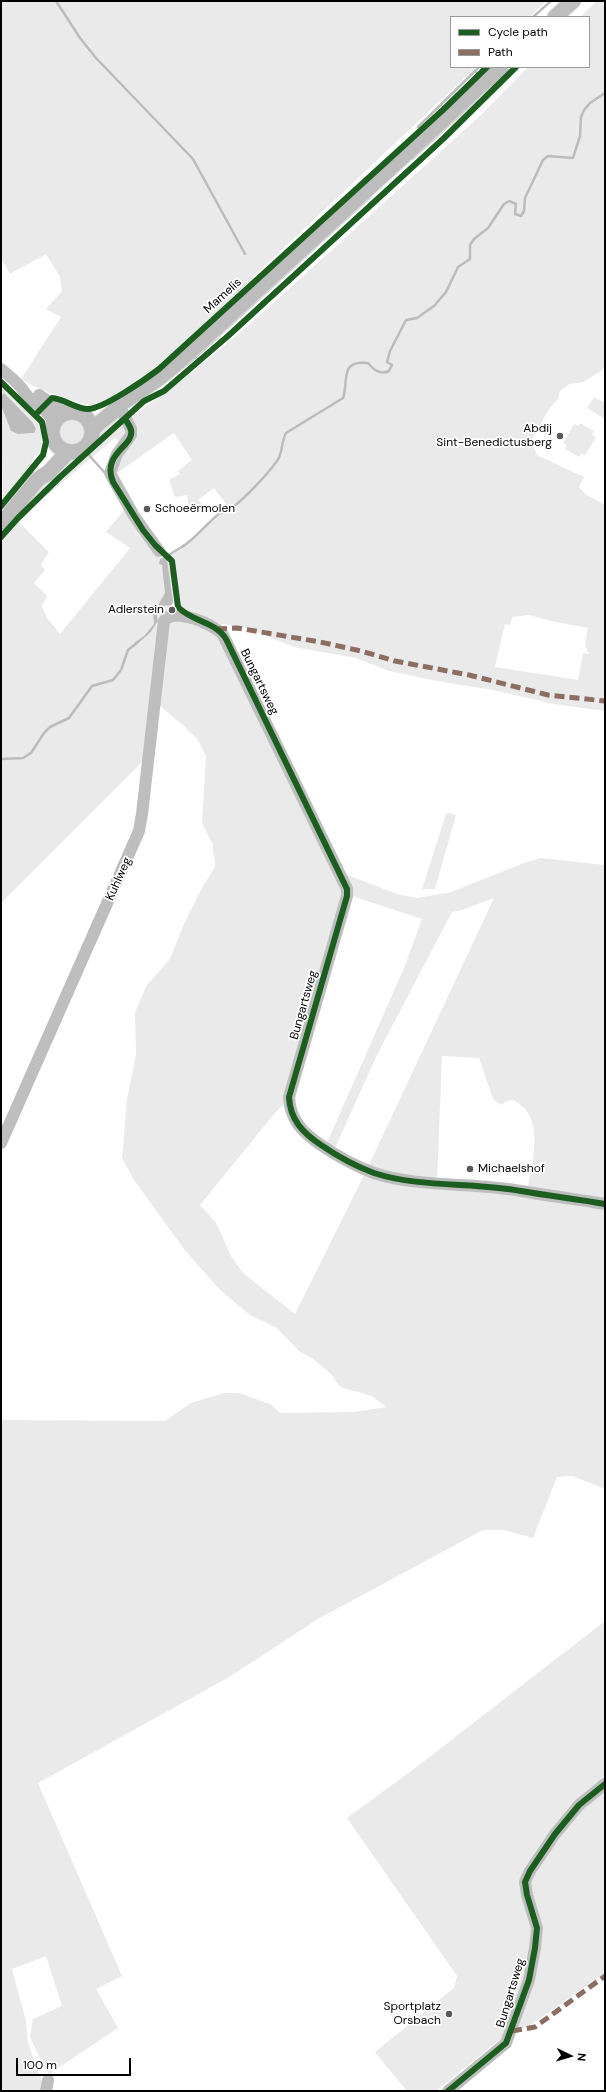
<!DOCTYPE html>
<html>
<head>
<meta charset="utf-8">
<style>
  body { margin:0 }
  #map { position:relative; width:606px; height:2092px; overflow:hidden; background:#fff; font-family:"DM Sans",sans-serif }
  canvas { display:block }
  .frame { position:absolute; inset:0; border:2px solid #000; pointer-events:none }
  .legend { position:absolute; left:450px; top:16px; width:140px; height:52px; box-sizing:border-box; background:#fff; border:1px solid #999; margin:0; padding:5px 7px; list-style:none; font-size:12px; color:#000 }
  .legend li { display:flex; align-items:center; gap:8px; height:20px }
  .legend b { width:20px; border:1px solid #999 }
  .north { position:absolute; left:550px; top:2036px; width:40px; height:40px; -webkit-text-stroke:3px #fff; paint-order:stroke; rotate:95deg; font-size:11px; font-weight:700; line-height:16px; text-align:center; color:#000 }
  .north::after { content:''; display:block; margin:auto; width:14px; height:18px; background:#000; clip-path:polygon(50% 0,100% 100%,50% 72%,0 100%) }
  .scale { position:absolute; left:16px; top:2058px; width:115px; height:18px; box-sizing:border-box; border:2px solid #000; border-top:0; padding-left:5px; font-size:12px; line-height:14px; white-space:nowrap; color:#000; -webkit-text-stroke:3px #fff; paint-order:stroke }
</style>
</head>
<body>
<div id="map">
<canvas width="606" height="2092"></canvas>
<div class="frame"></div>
<ul class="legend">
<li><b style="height:5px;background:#1b5e20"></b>Cycle path</li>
<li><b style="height:5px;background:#8d6e63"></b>Path</li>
</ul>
<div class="north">N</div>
<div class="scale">100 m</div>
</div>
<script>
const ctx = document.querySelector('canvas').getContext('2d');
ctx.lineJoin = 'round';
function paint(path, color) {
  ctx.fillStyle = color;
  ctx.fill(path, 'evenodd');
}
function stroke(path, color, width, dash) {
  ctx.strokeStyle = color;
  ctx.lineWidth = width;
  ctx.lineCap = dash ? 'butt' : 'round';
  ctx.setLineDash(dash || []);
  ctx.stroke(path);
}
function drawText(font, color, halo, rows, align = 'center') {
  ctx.font = font + ' "DM Sans",sans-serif';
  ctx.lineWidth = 3.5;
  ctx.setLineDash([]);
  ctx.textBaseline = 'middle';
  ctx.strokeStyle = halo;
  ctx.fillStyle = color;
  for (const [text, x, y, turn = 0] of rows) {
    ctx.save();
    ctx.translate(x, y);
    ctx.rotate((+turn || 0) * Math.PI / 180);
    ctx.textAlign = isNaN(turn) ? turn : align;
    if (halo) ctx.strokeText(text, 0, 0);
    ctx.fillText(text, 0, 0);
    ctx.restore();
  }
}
paint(new Path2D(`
  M1 1H547L529 17H451V67H476L254 276C233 302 122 403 93 405 84 405 74 401 66 398 49 393 36 388 21 379L61 317 46 309 62 291 60 277 46 254 10 274 1 258Z
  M597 1H605V368L584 382 570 384 560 391 558 399 549 409 531 441 537 455 584 477 579 487 585 494 605 505V711L554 704 493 690 437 681 389 671 356 658 294 647 250 629 217 623 183 608 180 605 174 564 171 556 229 508 214 488 198 500 202 504 189 509 187 495 175 497 169 480 180 474 178 471 192 460 174 433 114 475 129 419 191 373 249 325 482 114 528 67H589V17H580ZM529 615 551 621 588 628 585 644 589 654 583 653 578 680 495 667 505 624 510 625 512 617Z
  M1 387 37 422C43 433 44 446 37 456L35 455 32 460V465L3 502 1 405 25 434 34 433V426L4 394 1 396Z
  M594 397 605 403V419L587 408Z
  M116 414 128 431 121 443 115 438 39 502 19 522 49 552 41 565 45 570 34 583 47 596 42 606 47 618 60 634 130 548 106 532 125 509 162 561 167 558 172 576 173 601 158 625 147 757 1 903V539L11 528 9 525 63 460 84 452 91 446 99 427Z
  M58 433a14 14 0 1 1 28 0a14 14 0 1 1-28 0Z
  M580 423 594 431 592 435 596 437 585 455 582 453 579 457 565 449 567 445 563 443 574 424 578 426Z
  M178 620 216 631 342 873 400 895 417 898 451 892 524 863 541 858 605 865V1200L528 1187C531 1164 542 1132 526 1110 523 1106 517 1103 514 1100L507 1101 501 1105 493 1099 479 1058 442 1056 437 1180 605 1207V1489L572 1476 557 1477 533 1538 504 1530H483L318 1619 231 1676 38 1783 122 1976 96 1989 118 2028 49 2074 45 2069 30 2037 33 2019 62 2006 46 1956 12 1969 26 2021 28 2043 43 2084 40 2091H1V1420L165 1421 191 1403 224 1393H239L253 1398 270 1404 280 1413 355 1412 386 1407 372 1396 340 1387 331 1374 313 1359 299 1351 277 1328 250 1315 220 1290 184 1249 134 1180 122 1158 127 1099 136 1054 135 1012 147 985 170 959 183 926 203 886 215 867V861L213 853V845L202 823 206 756 198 740 184 726 159 705 167 623ZM352 896 422 919 404 968 326 1145 334 1150 377 1055 452 912 462 910 494 898 368 1167 295 1314 243 1273 231 1256 216 1223 200 1205 275 1113 286 1102Z
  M450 813 456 815 435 889H422L446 814Z
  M605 1621V1973L532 2024 498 2041 436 2091H407L375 2052 454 1988 457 1976 347 1818 419 1765Z`), '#eaeaea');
paint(new Path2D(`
  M4 393 33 423 36 429 34 433 18 434 11 431 1 405V396Z
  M184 544 185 546 171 555 167 560 173 601 172 605 161 606 157 616 158 621 150 633 136 645 134 643 144 636 154 624 153 614 165 593 162 565 159 564 160 559Z`), '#bcbcbc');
stroke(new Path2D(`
  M56 1 80 38 96 58 193 159 245 254
  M533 17 551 1
  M479 67 475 71 481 79
  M418 127 475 71
  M412 159 476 100
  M188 364 370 197
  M89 455 104 472
  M182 547C196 538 206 524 219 514 223 511 228 511 232 508 247 496 266 476 277 461 283 453 281 442 286 433L343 398C349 380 339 360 368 363 374 370 380 375 389 371L392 365 387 362 390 351 406 320 417 318 434 306 446 292 458 267 470 259V245L474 239 488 228 504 204 509 201 516 204 515 214 521 216 524 211 525 198 543 160 548 156 573 158 580 136 581 117 584 110 590 103 605 93
  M1 759 23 758 31 753 44 733 50 727 69 718 92 686 113 680 121 670 128 650 137 643`), '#bcbcbc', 2.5);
const major = new Path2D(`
  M555 17 573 1
  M52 432a20 20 0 1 1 40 0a20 20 0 1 1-40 0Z
  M92 431C99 420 112 416 119 405L158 379 181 360 501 67
  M1 524 38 479 48 473 68 452`);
stroke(major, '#dbdbdb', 17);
stroke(new Path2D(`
  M1 369C10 377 19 383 25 393 34 405 49 409 54 424
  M39 395 66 414
  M119 405 131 429V435L117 454 110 473 134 516 159 551
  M1 1143 139 831 142 814 164 621C174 607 214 624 223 635L347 889V896L289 1097C290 1120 303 1133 321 1145 337 1156 355 1166 374 1173 419 1188 475 1182 521 1191 549 1196 577 1199 605 1204
  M46 2091 48 2080
  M448 2091 506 2043 529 1980 535 1948 537 1928 527 1895 525 1882 530 1871 555 1834 579 1805 605 1784`), '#bebebe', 12);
stroke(major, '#bdbdbd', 15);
stroke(new Path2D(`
  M217 629 237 628 320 642 361 651 395 661 469 675 548 695 605 701
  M512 2031 535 2027 605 1976`), '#8d6e63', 5, [10, 5]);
stroke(new Path2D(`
  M1 382 42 422 46 442 43 455 1 506
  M35 415 52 398C65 399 76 409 88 409 103 409 146 379 159 369L444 109 487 67
  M125 419C127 422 130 426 131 430 135 446 101 453 113 482L143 530 155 545 172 561 178 607C192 622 215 621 226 639L347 889V896L289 1097C290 1120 303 1133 321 1145 337 1156 355 1166 374 1173 419 1188 475 1182 521 1191 549 1196 577 1199 605 1204
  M1 537 18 518 60 477 144 401 164 391 228 336 443 139 516 67
  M448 2091 506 2043 529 1980 535 1948 537 1928 527 1895 525 1882 530 1871 555 1834 579 1805 605 1784`), '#1b5e20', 6);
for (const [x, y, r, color] of [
  [560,436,4,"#595959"],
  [147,509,4,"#595959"],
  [172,610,4,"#595959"],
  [470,1169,4,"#595959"],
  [449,2014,4,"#595959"]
]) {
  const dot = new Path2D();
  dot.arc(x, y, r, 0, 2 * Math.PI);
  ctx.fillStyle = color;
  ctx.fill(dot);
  stroke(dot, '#fff', 1.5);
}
drawText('12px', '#000', '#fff', [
  ["Mamelis",223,296,-42],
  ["Bungartsweg",259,682,64],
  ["Kuhlweg",119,879,-66],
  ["Bungartsweg",304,1005,-74],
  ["Bungartsweg",511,1993,-73]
]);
drawText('12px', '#000', '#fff', [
  ["Abdij",552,429],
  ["Sint-Benedictusberg",552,443],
  ["Schoeërmolen",155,509,"left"],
  ["Adlerstein",164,610],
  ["Michaelshof",478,1169,"left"],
  ["Sportplatz",441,2007],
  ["Orsbach",441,2021]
], 'right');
</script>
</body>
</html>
